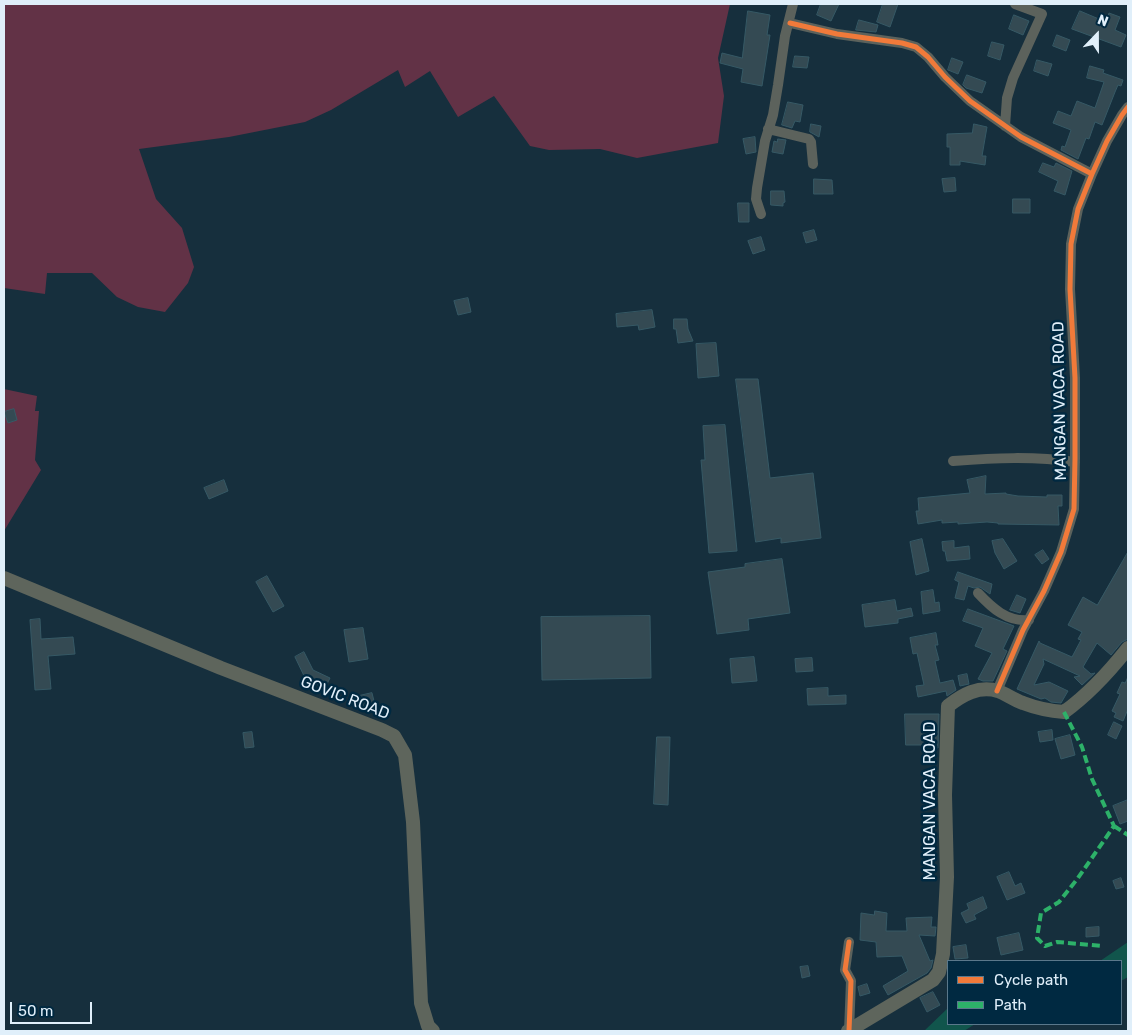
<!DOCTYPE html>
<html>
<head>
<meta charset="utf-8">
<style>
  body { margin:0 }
  #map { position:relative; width:1132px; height:1035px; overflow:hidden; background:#162f3d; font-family:Rubik,sans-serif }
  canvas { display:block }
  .frame { position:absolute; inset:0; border:5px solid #e0effa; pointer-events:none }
  .legend { position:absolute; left:947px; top:960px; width:175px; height:65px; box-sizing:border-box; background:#002941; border:1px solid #5a788b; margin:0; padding:6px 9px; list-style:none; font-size:15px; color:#e0effa }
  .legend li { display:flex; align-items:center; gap:10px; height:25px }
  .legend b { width:25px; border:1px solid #5a788b }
  .north { position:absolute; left:1072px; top:10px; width:50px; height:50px; -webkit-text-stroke:4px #002941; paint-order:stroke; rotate:22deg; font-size:14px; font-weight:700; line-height:20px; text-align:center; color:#e0effa }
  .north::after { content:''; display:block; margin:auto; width:18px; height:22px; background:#e0effa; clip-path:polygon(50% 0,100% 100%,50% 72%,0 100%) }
  .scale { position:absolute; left:10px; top:1002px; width:82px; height:22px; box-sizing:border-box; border:2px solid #e0effa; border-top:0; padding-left:6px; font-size:15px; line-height:18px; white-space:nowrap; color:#e0effa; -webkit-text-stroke:4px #002941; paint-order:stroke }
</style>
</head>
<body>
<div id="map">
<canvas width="1132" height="1035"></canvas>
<div class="frame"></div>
<ul class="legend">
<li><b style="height:6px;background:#f17a3a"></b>Cycle path</li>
<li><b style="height:6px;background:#2db169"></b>Path</li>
</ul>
<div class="north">N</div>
<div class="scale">50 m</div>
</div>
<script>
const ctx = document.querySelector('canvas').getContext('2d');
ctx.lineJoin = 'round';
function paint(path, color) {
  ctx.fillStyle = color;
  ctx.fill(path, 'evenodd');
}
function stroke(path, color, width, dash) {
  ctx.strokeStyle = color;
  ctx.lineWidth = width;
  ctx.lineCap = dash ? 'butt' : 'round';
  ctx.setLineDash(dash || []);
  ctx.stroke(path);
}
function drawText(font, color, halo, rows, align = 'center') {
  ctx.font = font + ' Rubik,sans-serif';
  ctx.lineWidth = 5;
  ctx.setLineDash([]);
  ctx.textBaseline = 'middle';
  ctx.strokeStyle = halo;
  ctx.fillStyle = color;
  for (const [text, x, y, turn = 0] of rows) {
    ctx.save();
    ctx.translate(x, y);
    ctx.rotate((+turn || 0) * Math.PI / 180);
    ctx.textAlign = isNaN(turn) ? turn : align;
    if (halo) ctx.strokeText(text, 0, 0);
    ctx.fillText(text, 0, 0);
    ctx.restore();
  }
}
paint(new Path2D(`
  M4 4H730L718 58 724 96 718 143 637 158 600 149 549 150 530 146 494 96 458 117 430 71 405 87 398 70 331 110 305 122 229 137 139 149 156 199 182 228 194 267 188 283 165 312 138 307 117 297 92 273H47L45 294 4 288Z
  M4 389 37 396 35 411H39L35 460 41 470 4 531Z`), '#623246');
paint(new Path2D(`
  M1128 942V977L1121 981V961H1100Z
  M948 1008V1024H975L964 1031H924Z`), '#11554c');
const building = new Path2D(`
  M821 4H839L831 21 817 15Z
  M883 4H898L890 27 877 22Z
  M748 11 770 15 767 35H770L762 86 741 82 743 69 720 63 722 53 742 58Z
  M1080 11 1106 22 1109 13 1120 17 1115 30 1126 35 1121 47 1072 29Z
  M1014 15 1029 21 1023 35 1009 29Z
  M859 20 878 25 876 32 856 30Z
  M1057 35 1070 40 1066 51 1053 46Z
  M992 42 1004 45 1000 60 988 56Z
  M795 56 809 57 807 68 793 67Z
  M952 58 963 62 958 74 948 70Z
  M1037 60 1052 64 1048 76 1034 71Z
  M1090 66 1104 70 1103 73 1123 80 1121 86 1118 85 1115 92 1102 125 1095 122 1089 139 1086 138 1078 159 1061 150 1062 146 1065 147 1071 130 1053 123 1058 111 1071 116 1077 101 1095 108 1104 82 1087 78Z
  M967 75 986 82 982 93 966 88 963 85Z
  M788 102 803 105 800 122 795 121 792 128 782 125Z
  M811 124 821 126 819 137 810 132Z
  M974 124 987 127 982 156H986L985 165 960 161V165H950V147H947V134L972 133Z
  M755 137 756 152 746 154 743 139Z
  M778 139 786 140 783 154 772 152 774 141 777 142Z
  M1043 163 1054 167 1056 163 1072 171 1065 195 1054 191 1058 181 1039 172Z
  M955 178 956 191 944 192 942 179Z
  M814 179 832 180 833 194H814Z
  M771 191H784L785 202 783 203V206L771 205Z
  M1013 199H1030V213H1013Z
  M738 203H749V222H739Z
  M814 230 817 240 806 243 803 233Z
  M761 237 765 250 753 254 748 241Z
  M468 298 471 312 458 315 454 301Z
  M652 310 655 327 639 330 638 325 617 327 616 314Z
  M674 319H687L688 329 693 341 678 343 676 329H674Z
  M716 343 719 376 698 378 696 344Z
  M736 379H758L770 478 813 473 821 538 781 543V538L756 542Z
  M14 409 17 420 8 423 4 412Z
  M725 425 737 551 709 553 701 460H705L703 426Z
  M986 476 985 494 1006 493V494L1018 496 1047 497V495H1062V506H1058L1059 525 998 524V523L987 522 958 524V522L942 523V520L918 524 916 511H919L918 498 970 493 967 480Z
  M224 480 228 491 209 499 204 488Z
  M922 539 929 571 916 575 910 542Z
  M1003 539 1017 561 1004 569 995 553 992 541Z
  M954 541V548L969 546 970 559 947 561 945 551H943L942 542Z
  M1043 550 1049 559 1042 564 1035 555Z
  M1128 552V639L1122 642 1111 655 1097 643 1083 667 1091 674 1095 673 1082 685 1074 677 1080 676 1043 659 1044 664 1034 685 1049 682 1068 691 1061 703 1051 702 1045 698 1041 699 1017 689 1039 641 1040 643 1072 657 1081 640 1078 639 1082 632 1068 625 1083 597 1097 605Z
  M782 559 790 613 748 619 749 630 717 634 708 572 745 567V564Z
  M958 572 992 584 990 594 980 587 974 588 968 586 964 600 955 598 959 582 955 580Z
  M267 576 284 606 273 612 256 582Z
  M933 590 935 603 939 602 940 611 923 614 921 592Z
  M1017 595 1026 599 1020 613 1010 610Z
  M895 600 897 611 911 608 913 616 898 619V623L865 627 862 605Z
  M968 609 1014 626 1003 649 1007 651 993 681H983L978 679 992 653 975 646 983 628 963 621Z
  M650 616 651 678 542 680 541 617Z
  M40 619 41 639 73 637 75 654 48 656 51 689 35 690 30 620Z
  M363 628 368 659 349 662 344 630Z
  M936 633 938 645H935L939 660 935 661 940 683 953 680 956 690 947 696 946 691 918 697 916 686 924 685 917 653 913 654 910 638Z
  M304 652 313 670 330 678 325 688 306 680 295 657Z
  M754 657 757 681 732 683 730 659Z
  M812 658 813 671 796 672 795 659Z
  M967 674 969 684 960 686 958 676Z
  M1128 677V709L1123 721 1114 717 1116 713 1112 711 1120 694 1117 693 1122 682 1125 683Z
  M828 688V696L846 695V704L808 705 807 689Z
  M372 693 375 705 358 709 355 697Z
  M905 714H939L938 748H931V745H906Z
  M1114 722 1122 726 1116 739 1108 735Z
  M1052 730 1053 740 1040 742 1038 732Z
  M252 732 254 747 245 748 243 733Z
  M1070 735 1075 755 1061 759 1055 739Z
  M657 737H670L668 805 654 804Z
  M1128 800V821L1120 824 1113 806Z
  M1009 872 1015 886 1021 883 1025 893 1007 900 997 877Z
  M1121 878 1124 887 1116 889 1113 881Z
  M983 897 987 908 974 915 976 919 966 923 961 913 969 909 967 904Z
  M875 911 887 913 886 931H907L906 918 932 917 931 927H936L935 936 919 935 930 961 933 960 931 968 927 973 888 995 883 986 908 971 902 956 877 957 876 942 860 940 861 913 874 915Z
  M1099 927V936L1086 937V928Z
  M1019 933 1023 950 1001 955 997 938Z
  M966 945 968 958 955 959 953 947Z
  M808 966 810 976 802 978 800 967Z
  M867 984 870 993 860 996 858 987Z
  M933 992 940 1005 927 1012 920 998Z`);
paint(building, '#344a53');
stroke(building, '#365965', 1);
stroke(new Path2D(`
  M790 23 837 34 902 43 916 47 928 57 945 77 970 101 1021 137 1092 174
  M1005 126 1007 98 1013 78 1042 14 1015 4
  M768 129 809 139 811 142 813 164
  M761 214 756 199 757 188 765 141 773 115 778 85 785 36 793 4
  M953 461C994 458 1034 456 1075 462
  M978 593C992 608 1007 622 1029 620
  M997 691 1023 630 1044 591 1061 552 1074 509 1075 458V378L1070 289 1071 244 1078 209 1092 174 1107 141 1122 115 1128 107
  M849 1031 851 981 845 970 849 942`), '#5c625c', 10);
stroke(new Path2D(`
  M4 578 221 668 382 730 394 736 405 755 413 822 421 1003 428 1026 433 1031
  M848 1031 933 980 939 972 943 954 947 877 945 795 948 706C962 695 979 685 998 691 1006 694 1014 700 1023 703 1036 708 1050 711 1064 712 1089 694 1109 672 1128 648`), '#5e655c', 14);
stroke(new Path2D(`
  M1064 712 1082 747 1092 779 1114 826 1078 878 1059 902 1041 913 1037 938 1045 946 1057 942 1103 946
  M1114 826 1128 835`), '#2db169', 4, [8, 4]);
stroke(new Path2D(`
  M790 23 837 34 902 43 916 47 928 57 945 77 970 101 1021 137 1092 174
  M997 691 1023 630 1044 591 1061 552 1074 509 1075 458V378L1070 289 1071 244 1078 209 1092 174 1107 141 1122 115 1128 107
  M849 1031 851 981 845 970 849 942`), '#f17a3a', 5);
drawText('16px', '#e0effa', '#002941', [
  ["MANGAN VACA ROAD",1060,401,-91],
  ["GOVIC ROAD",345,698,21],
  ["MANGAN VACA ROAD",930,801,-90]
]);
</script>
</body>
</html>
